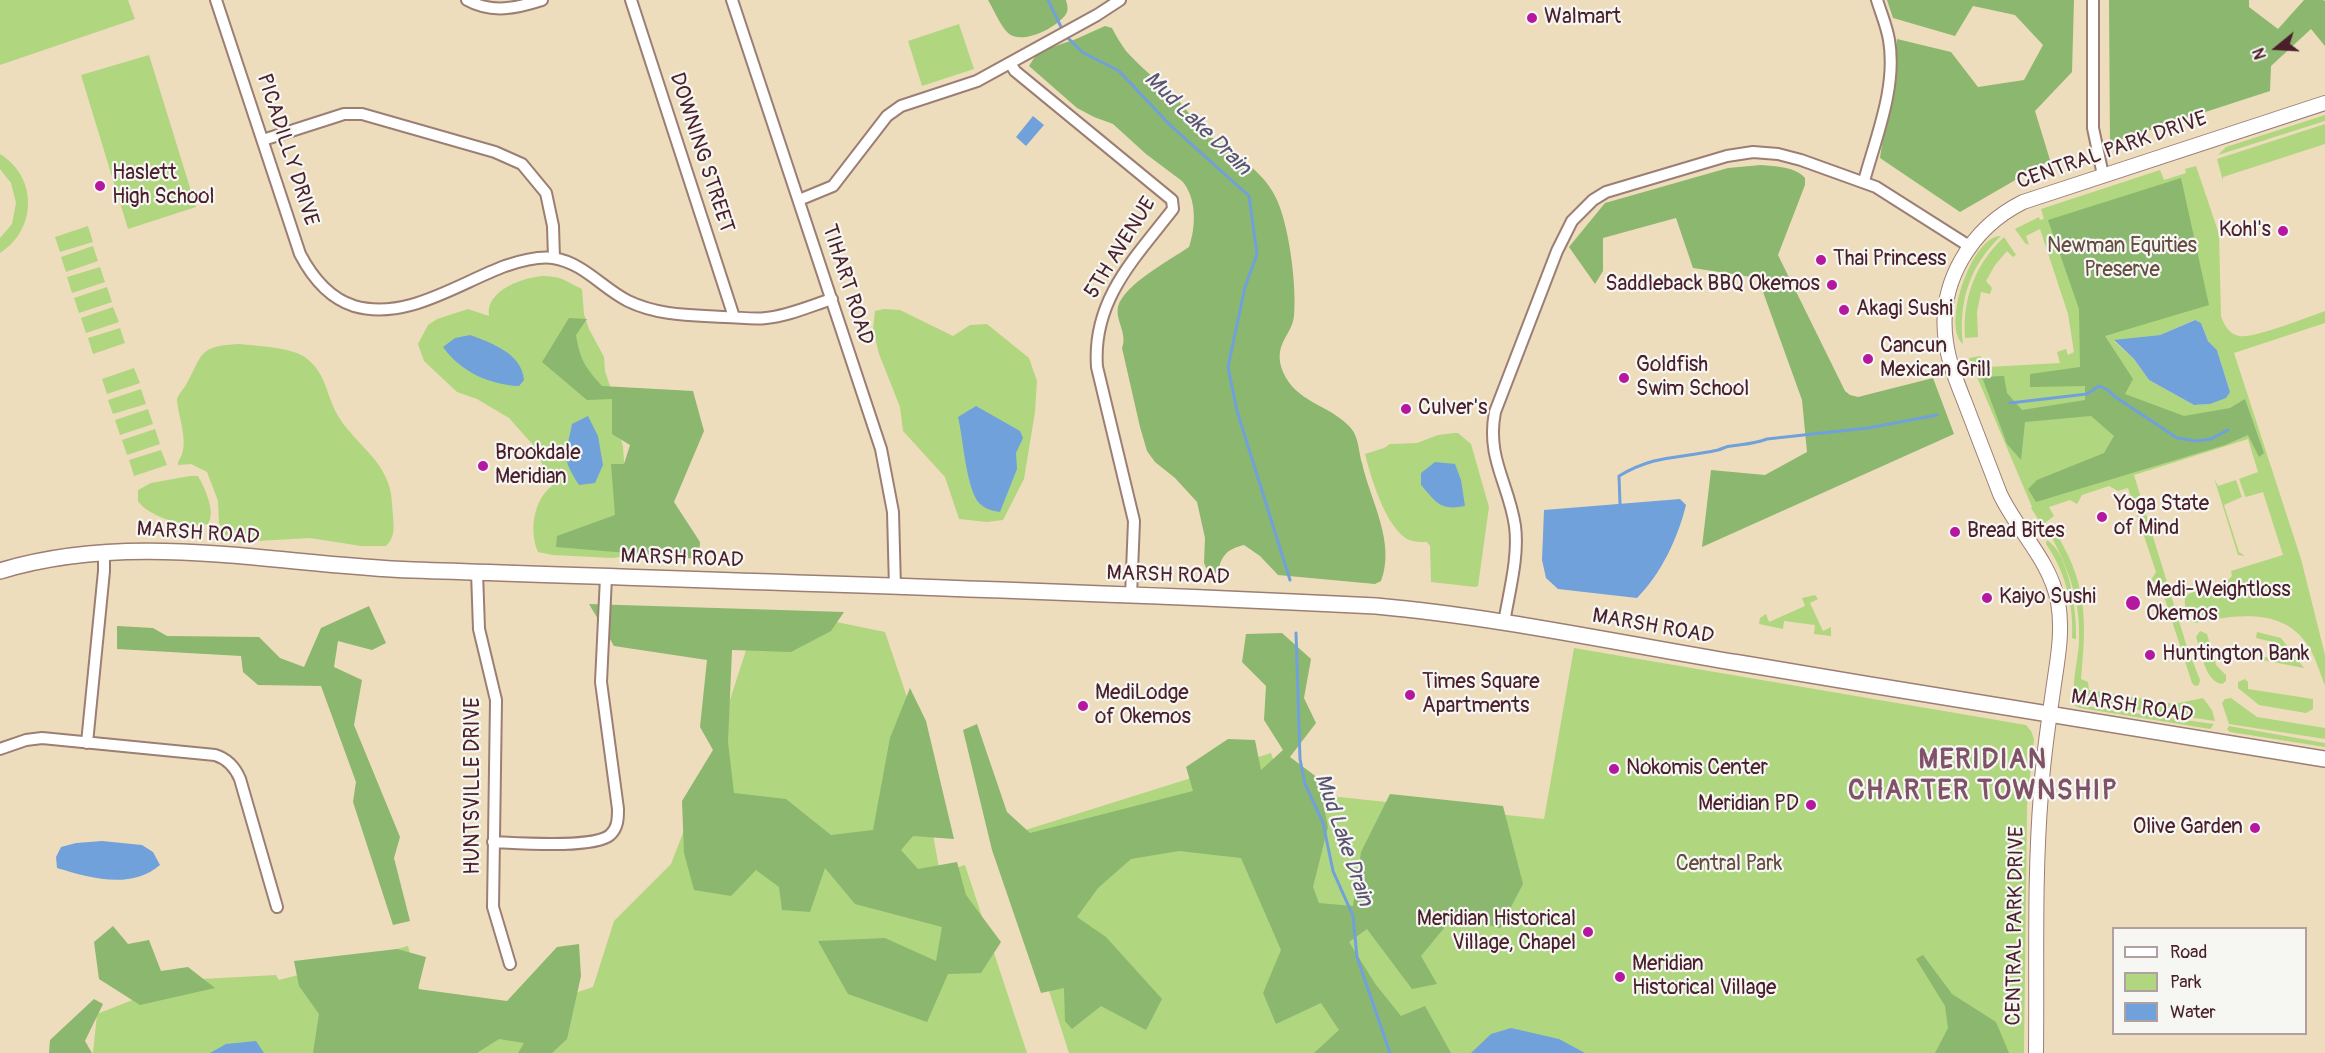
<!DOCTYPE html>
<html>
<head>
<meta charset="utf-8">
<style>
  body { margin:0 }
  #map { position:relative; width:2325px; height:1053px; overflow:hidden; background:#eeddbc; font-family:Pangolin,sans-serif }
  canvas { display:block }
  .legend { position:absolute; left:2112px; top:927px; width:195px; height:108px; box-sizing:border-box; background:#f6f6f2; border:2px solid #b1a0a2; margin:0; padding:8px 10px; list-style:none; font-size:18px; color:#4a1f2b }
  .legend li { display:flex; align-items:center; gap:12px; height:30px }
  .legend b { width:30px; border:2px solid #b1a0a2 }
  .north { position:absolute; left:2247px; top:18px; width:60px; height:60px; -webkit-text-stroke:4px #f6f6f2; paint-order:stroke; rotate:252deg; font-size:16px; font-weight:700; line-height:24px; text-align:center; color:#4a1f2b }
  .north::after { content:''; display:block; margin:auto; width:21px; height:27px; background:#4a1f2b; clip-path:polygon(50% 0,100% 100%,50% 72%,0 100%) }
</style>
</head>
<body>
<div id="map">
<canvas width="2325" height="1053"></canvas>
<ul class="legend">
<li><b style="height:8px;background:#fff"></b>Road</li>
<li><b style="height:16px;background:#b0d680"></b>Park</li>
<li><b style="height:16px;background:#71a1db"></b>Water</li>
</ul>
<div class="north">N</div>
</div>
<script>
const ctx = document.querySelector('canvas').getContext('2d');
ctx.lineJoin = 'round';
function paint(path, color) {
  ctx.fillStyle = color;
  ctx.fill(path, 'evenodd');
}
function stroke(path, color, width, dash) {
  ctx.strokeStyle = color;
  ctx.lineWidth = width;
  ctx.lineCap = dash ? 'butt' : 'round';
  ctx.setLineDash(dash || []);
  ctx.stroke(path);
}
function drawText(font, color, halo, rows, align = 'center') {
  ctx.font = font + ' Pangolin,sans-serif';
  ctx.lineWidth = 4.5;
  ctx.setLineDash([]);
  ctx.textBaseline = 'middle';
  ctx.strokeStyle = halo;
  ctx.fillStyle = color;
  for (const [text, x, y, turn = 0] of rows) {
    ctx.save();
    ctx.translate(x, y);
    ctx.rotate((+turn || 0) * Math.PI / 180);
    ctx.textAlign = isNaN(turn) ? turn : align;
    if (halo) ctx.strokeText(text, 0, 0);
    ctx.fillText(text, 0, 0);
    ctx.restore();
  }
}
paint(new Path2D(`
  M0 0H128L135 19 0 65Z
  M959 24 974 69 922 86 908 41Z
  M149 55 196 207 128 229 81 75Z
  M2325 115V121L2218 155 2226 147Z
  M2325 124V144L2223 177V181L2217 159Z
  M0 154C38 177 37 230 0 253V238L12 224 16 203 11 183 0 169Z
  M2196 166 2219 234 2221 316C2224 326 2230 334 2239 336 2253 339 2308 317 2325 311V323L2234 353 2301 559 2325 655V686C2320 673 2316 659 2309 647 2284 606 2234 615 2195 623 2186 620 2184 605 2185 597L2190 593 2228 580 2232 576 2231 571 2283 555 2263 492 2246 497 2245 496 2239 479 2258 472 2248 439 2134 475 2187 647 2200 680 2199 685 2195 686 2192 683 2161 587 2151 580 2156 572 2128 488 2118 491 2109 486 2082 495 2077 504 2070 500 2049 507 2054 516 2042 525 2031 508 2032 507 1969 358 1980 356 1988 367 2060 363 2057 352 2066 349 2068 355 2074 352 2068 314 2040 229 2026 236 2029 245 2025 243 2015 229 2039 217 2040 220 2044 219 2041 209 2160 170 2164 180 2186 173 2185 169ZM2194 320 2201 323 2208 341 2217 350 2230 392 2210 404 2194 405 2149 380 2134 359 2114 341 2160 335Z
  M88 226 93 242 60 252 55 237Z
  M2001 236C1970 265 1958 302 1963 344 1941 326 1972 235 2001 236Z
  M2004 237 2016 255 2013 257 2007 251 1995 265 1986 281 1992 288 1990 294 1981 292 1977 312 1978 337 1965 338C1962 299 1975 264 2004 237Z
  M93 246 98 261 66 272 61 257Z
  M100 267 105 282 72 293 67 277Z
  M544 276C564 277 565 281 582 289L584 314 589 329 604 357 605 371 615 401 614 415 623 446 630 548 621 557 612 558 553 555 538 552C529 532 533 500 552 486L534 446 509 418 477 399 457 392 424 361 418 344 428 325 437 319 468 309 489 316C485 290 524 277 544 276Z
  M107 287 112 302 79 313 74 298Z
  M113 307 119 322 86 333 81 318Z
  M884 309 900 310 953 336 970 325 987 324 1029 358 1037 381 1035 412 1024 479 1003 520 987 522 959 519 945 477 903 431 900 407 879 354 873 329 875 311Z
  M120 328 125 343 93 354 88 338Z
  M239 344C257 346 292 347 306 358 326 373 326 394 337 414 352 441 382 457 390 489 392 497 392 507 393 516 394 528 395 537 386 546H361L310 538 257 541 225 535 219 523 218 501 207 472 191 464 178 465V462C191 444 178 419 177 399 179 393 184 389 187 383 203 353 199 346 239 344Z
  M134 368 140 383 107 394 102 379Z
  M141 389 146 404 113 414 108 400Z
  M148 409 153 424 120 435 115 420Z
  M155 429 160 444 127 455 122 440Z
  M1454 433H1458L1471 444 1489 507 1478 586 1475 587 1431 582 1430 546 1427 542C1419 542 1411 542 1404 537 1384 521 1371 478 1365 454L1384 448 1390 444 1417 443 1438 435Z
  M161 450 167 465 134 476 129 460Z
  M190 476H198C205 488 216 512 208 524 190 529 148 517 138 501V490L151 483Z
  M2214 478 2218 486 2236 480 2242 497 2224 505 2239 552 2245 556 2238 555Z
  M2061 531 2066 534V536L2060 540C2088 588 2086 626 2081 679L2088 682 2089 690 2174 704 2203 698 2212 710 2215 721 2075 701C2071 682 2078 662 2079 642 2081 602 2069 570 2051 536Z
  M2047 540C2070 554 2077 614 2076 639L2072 638C2074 605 2065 571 2046 544Z
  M1815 595 1818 599 1810 603 1823 631 1831 627V636L1814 634 1815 625 1784 621 1783 629 1759 624 1760 618 1766 614 1769 622 1805 606 1802 598Z
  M807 616 885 632 909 703 940 873 965 865 1027 1053H93L97 1014 183 980 276 975 279 980 408 946 433 1040 593 987 614 921 671 864 708 768 749 641Z
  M2200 631 2207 634 2216 665 2226 675V681L2222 684C2205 682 2201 651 2196 637Z
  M2257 632 2281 638 2304 668 2262 660 2259 656 2270 658 2273 642 2256 638Z
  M1574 648 2026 725 2031 731 2034 739 2027 806 2024 1053H1069L1000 838 1271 753 1284 791 1544 819Z
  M2245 679 2248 682V689L2313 699V709L2306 713 2259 705 2238 688V682Z
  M2231 698 2257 717 2325 728V739L2229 724 2222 703 2225 699Z
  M2070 703 2077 705 2214 724 2210 729 2080 708Z
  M2229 726 2325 743V747L2230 732 2227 729Z`), '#b0d680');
paint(new Path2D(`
  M988 0H1066C1067 5 1069 9 1066 14 1058 27 1022 46 1008 33 1000 25 994 10 988 0Z
  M1887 0H2074L2072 72 2035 111 2050 160 1960 212 1880 158 1897 39 1951 52 1978 87 2024 80 2043 45 2015 15 1973 6 1955 36 1893 18Z
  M2109 0H2249V7L2278 29 2304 0H2323L2325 1V46L2311 29 2271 66 2270 91 2110 143Z
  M1105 26 1112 28C1116 36 1121 44 1126 51 1142 69 1162 84 1179 101 1189 112 1197 126 1209 135 1232 154 1262 169 1275 196 1289 222 1297 287 1294 316 1292 336 1272 344 1283 372 1296 402 1327 404 1348 425 1359 435 1358 449 1362 463 1370 500 1396 542 1381 581L1375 584 1278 575 1260 556 1244 545C1227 549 1221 556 1218 572L1212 574 1207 570 1204 563 1205 538 1197 502 1175 478 1155 462 1147 451 1140 427 1122 348C1128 334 1115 320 1118 307 1123 285 1170 260 1189 247 1196 227 1197 198 1182 181L1146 154 1113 124 1094 117 1077 108 1029 66 1036 55 1041 51 1076 39Z
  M1761 165C1775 166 1796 167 1805 178V185L1778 255 1845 391 1850 395 1858 397 1933 378 1954 434 1702 547 1711 470 1765 475 1807 452 1802 400 1758 278 1693 268 1676 218 1603 238V271L1595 284 1569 247 1605 203 1728 168Z
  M2181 178 2209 305 2105 336 2133 379 2125 394 2184 416 2230 408 2245 399 2264 453 2259 457 2248 435 2225 445 2036 502 2028 489 2037 480 2104 453 2114 436 2091 416 2025 422 2021 460 2007 444 1982 377 2004 376 2007 393 2022 410 2085 400V386L2030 387V374L2080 367 2079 309 2048 220Z
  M569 318 587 319 576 335C580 360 585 367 602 386L693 391 704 431 674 502 700 542 699 559 556 547 557 536 615 515 611 464H624L630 445 612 434V399L587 400 542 362Z
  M589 604 844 612 831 631 791 652 732 650 728 742 734 793 786 799 831 835 873 830 890 738 910 688 926 721 954 839 913 836 901 850 918 869 957 862 966 895 1001 942 981 973 948 974 927 1022 848 994 818 941 885 938 936 961 942 927 855 904 825 868 810 912 782 910 779 887 756 870 731 896 694 890 684 853 682 801 713 750 700 727 707 660 614 646Z
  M369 606 386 643 372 650 338 641 334 667 362 680 354 725 400 837 394 858 410 921 393 925 353 802 356 782 321 686 258 685 243 672 241 656 117 649V626L153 628 167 636 259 637 280 658 304 667 321 628Z
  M1282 633 1311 659 1304 698 1316 723 1290 757 1318 778 1328 827 1313 887 1319 903 1353 906 1361 852 1390 794 1503 806 1523 884 1500 928 1454 916 1421 956 1437 984 1412 989 1367 929 1349 942 1376 985 1401 1016 1425 1006 1451 1053H1314L1339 1030 1321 1003 1276 1024 1263 993 1281 950 1241 858 1179 851 1131 859 1098 888 1077 917 1106 937 1162 999 1146 1030 1101 1006 1072 1029 1065 1021 1064 988 1041 993 992 850 963 730 977 724 1007 812 1030 833 1193 791 1186 767 1228 739 1255 740 1261 770 1283 750 1264 720 1266 686 1242 662 1246 634Z
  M113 926 128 944 149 940 161 971 188 967 215 988 140 1005 99 979 94 942Z
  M579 944 581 976 567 1039 552 1053H518L524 1043 499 1039 477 1053H313L319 1014 299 986 294 961 397 949 426 957 418 989 507 1001 557 947Z
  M1923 955 1952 994 1996 1022 2009 1053H1935L1948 1028 1945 1006 1916 959Z
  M94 999 103 1004 85 1041 92 1053H49L50 1040Z`), '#8cb76e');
paint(new Path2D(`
  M1033 116 1044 125 1026 146 1016 137Z
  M2195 320 2201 323 2208 341 2217 350 2230 392 2226 398 2210 404 2194 405 2149 380 2134 359 2114 340 2160 335Z
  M470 335C491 343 522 353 524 380L519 386C489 385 460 371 443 347L455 338Z
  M976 406 1020 431 1023 438 1016 453 1017 469 1000 512C992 511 985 509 979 503 966 488 963 437 958 417Z
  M588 416 598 436 603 465 595 483 579 485C560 455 566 456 572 424Z
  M1435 462 1455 464 1461 480 1465 506C1440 511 1436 502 1421 485V473Z
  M1680 499 1686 505C1678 538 1661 574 1637 598L1558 589 1546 578 1542 560 1544 510Z
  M102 841 142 845 153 852 160 865C131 890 90 878 57 868L56 857 61 847 76 843Z
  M1511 1028 1559 1039 1585 1053H1471L1491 1034Z
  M256 1041 264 1053H210L226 1044Z`), '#71a1db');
stroke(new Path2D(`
  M1048 0 1063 31
  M1066 36 1082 52 1119 71 1170 125 1249 196 1257 254 1245 287 1228 367 1237 411 1290 580
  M2010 403 2087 394 2099 386 2108 390 2114 396 2177 438 2197 441 2211 439 2228 430
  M1620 504 1619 476C1656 454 1678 459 1718 450 1722 449 1727 446 1731 446 1744 444 1754 444 1767 439L1868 428 1937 415
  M1296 633 1300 759 1305 784 1323 823 1333 871 1353 916 1357 957 1390 1053`), '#71a1db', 3);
const minor = new Path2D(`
  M216 0 300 254C312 277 329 298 354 306 406 321 457 284 505 266 520 261 537 256 553 258 584 263 602 288 628 301 659 316 692 315 725 317 739 317 753 320 766 318 788 316 810 306 832 299
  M467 0C492 14 517 8 542 0
  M631 0 734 317
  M732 0 881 449 893 512 895 588
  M2093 0V128L2103 175
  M1010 63 1015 71 1172 200 1173 209C1135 258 1092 300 1097 367L1134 521 1131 596
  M263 140 344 114H362L495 152 522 164 546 193 553 226 554 258
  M1864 181C1876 137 1897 87 1889 40 1887 27 1881 13 1877 0
  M799 200 833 186 887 116 901 106 977 81 1097 15 1120 0
  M477 572 479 629 496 700 493 907 510 964
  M1504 623C1509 592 1519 557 1515 526 1509 484 1486 458 1495 412L1557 251 1572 221 1593 200 1606 192 1727 156 1753 152 1778 154 1801 160 1876 187 1969 246
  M87 743 104 571V551
  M0 749 26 740 42 738 215 755C228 759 235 767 240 779L277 907
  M493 842C517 843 593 849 610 835 618 828 618 818 618 809L601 682 606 577`);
const tertiary = new Path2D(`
  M2036 1053C2037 966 2034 879 2041 793 2043 756 2049 720 2054 684 2058 657 2063 630 2058 602 2050 560 2018 532 2000 494 1989 466 1978 437 1967 408 1959 387 1949 365 1946 342 1937 283 1971 228 2023 202L2325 103`);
const secondary = new Path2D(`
  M0 571C135 530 275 565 413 570 734 581 1055 590 1376 606 1498 617 1618 643 1739 663 1934 696 2129 727 2325 759`);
stroke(minor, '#9c7e74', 14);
stroke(tertiary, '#9c7e74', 16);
stroke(secondary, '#9c7e74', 18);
stroke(minor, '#fff', 10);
stroke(tertiary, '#fff', 14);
stroke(secondary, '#fff', 15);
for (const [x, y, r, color] of [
  [1532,18,6,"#b5179e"],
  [100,186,6,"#b5179e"],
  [2283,231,6,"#b5179e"],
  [1821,260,6,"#b5179e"],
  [1832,285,6,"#b5179e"],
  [1844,310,6,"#b5179e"],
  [1868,359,6,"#b5179e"],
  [1624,378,6,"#b5179e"],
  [1406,409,6,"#b5179e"],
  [483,466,6,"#b5179e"],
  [2102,517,6,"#b5179e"],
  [1955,532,6,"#b5179e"],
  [1987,598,6,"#b5179e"],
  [2133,603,8,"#b5179e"],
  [2150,655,6,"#b5179e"],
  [1410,695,6,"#b5179e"],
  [1083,706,6,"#b5179e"],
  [1614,769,6,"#b5179e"],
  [1811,805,6,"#b5179e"],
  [2255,828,6,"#b5179e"],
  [1588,932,6,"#b5179e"],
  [1620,977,6,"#b5179e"]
]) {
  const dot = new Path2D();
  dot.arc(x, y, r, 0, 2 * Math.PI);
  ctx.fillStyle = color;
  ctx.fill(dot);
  stroke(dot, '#f6f6f2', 2);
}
drawText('21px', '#4a1f2b', '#f6f6f2', [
  ["Walmart",1544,18],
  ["Haslett",112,174],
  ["High School",112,198],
  ["Kohl's",2271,231,"right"],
  ["Thai Princess",1833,260],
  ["Saddleback BBQ Okemos",1820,285,"right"],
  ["Akagi Sushi",1856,310],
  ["Cancun",1880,347],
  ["Mexican Grill",1880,371],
  ["Goldfish",1636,366],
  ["Swim School",1636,390],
  ["Culver's",1418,409],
  ["Brookdale",495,454],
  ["Meridian",495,478],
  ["Yoga State",2114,505],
  ["of Mind",2114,529],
  ["Bread Bites",1967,532],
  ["Medi-Weightloss",2146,591],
  ["Okemos",2146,615],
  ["Kaiyo Sushi",1999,598],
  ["Huntington Bank",2162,655],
  ["Times Square",1422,683],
  ["Apartments",1422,707],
  ["MediLodge",1095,694],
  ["of Okemos",1095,718],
  ["Nokomis Center",1626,769],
  ["Meridian PD",1799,805,"right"],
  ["Olive Garden",2243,828,"right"],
  ["Meridian Historical",1576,920,"right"],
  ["Village, Chapel",1576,944,"right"],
  ["Meridian",1632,965],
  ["Historical Village",1632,989]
], 'left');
drawText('21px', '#4a1f2b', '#f6f6f2', [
  ["PICADILLY DRIVE",287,150,72],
  ["CENTRAL PARK DRIVE",2112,151,-19],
  ["DOWNING STREET",701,153,72],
  ["5TH AVENUE",1121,248,-58],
  ["TIHART ROAD",847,285,72],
  ["MARSH ROAD",198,534,4],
  ["MARSH ROAD",682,559,2],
  ["MARSH ROAD",1168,576,2],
  ["MARSH ROAD",1653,627,10],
  ["MARSH ROAD",2132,707,9],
  ["HUNTSVILLE DRIVE",474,786,-90],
  ["CENTRAL PARK DRIVE",2016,926,-89]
]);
drawText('21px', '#644d40', '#f6f6f2', [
  ["Newman Equities",2122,247],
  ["Preserve",2122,271],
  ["Central Park",1729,865]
]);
drawText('italic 22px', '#5a5371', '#f6f6f2', [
  ["Mud Lake Drain",1197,124,44],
  ["Mud Lake Drain",1343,840,71]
]);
ctx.letterSpacing = '1.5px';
drawText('bold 27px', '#805267', '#f6f6f2', [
  ["MERIDIAN",1983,761],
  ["CHARTER TOWNSHIP",1983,792]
]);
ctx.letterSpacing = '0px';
</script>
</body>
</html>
